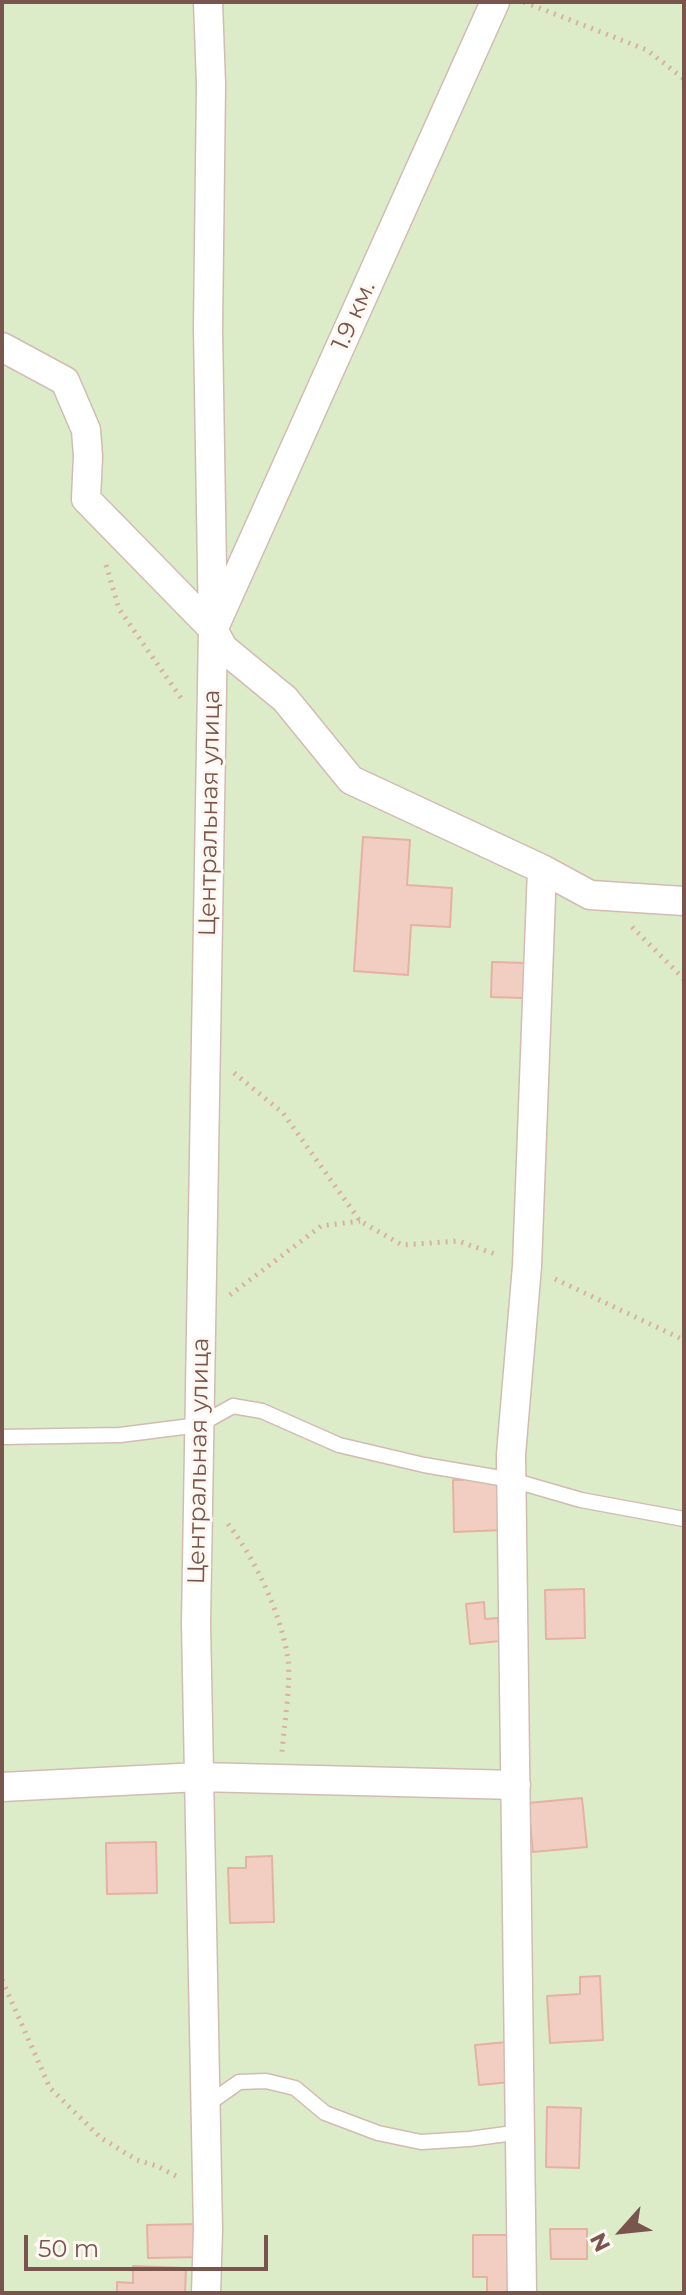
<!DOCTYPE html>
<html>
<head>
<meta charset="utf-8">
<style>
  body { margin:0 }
  #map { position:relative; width:686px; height:2295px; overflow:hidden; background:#fdf3eb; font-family:Montserrat,sans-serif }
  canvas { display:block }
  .frame { position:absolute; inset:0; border:4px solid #79564d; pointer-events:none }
  .north { position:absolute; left:582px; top:2191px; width:80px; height:80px; -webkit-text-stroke:6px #fff8f2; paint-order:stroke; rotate:243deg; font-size:22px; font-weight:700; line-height:32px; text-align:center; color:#79564d }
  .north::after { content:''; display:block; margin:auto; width:28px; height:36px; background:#79564d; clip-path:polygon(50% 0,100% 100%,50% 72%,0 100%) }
  .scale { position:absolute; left:24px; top:2235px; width:244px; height:36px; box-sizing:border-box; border:4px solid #79564d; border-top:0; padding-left:10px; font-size:24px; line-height:28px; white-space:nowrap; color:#79564d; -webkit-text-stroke:6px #fff8f2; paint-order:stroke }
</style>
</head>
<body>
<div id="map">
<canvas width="686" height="2295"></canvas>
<div class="frame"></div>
<div class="north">N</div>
<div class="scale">50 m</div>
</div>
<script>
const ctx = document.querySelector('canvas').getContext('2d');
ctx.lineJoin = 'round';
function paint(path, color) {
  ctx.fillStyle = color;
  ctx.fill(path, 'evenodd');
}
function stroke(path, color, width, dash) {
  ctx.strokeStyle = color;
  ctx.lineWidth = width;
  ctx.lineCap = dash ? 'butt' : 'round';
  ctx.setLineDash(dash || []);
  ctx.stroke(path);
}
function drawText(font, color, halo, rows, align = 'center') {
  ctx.font = font + ' Montserrat,sans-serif';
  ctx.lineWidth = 6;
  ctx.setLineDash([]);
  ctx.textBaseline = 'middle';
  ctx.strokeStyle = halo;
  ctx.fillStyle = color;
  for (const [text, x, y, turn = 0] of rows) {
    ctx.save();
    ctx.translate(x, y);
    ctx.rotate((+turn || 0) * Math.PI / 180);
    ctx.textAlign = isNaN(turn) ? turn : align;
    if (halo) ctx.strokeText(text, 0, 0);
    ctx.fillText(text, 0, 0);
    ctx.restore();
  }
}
paint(new Path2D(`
  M2 2H684V2293H2Z`), '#dcebc8');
const building = new Path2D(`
  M363 837 410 840 407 885 452 888 450 927 411 925 408 975 354 971Z
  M492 962 526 963 524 998 491 997Z
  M503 1479 504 1530 454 1532 453 1480Z
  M584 1589 585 1638 546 1639 545 1590Z
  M484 1602 485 1619 498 1618 500 1641 470 1644 466 1604Z
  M582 1798 587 1847 533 1852 528 1803Z
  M156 1842 157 1893 107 1894 106 1843Z
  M272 1856 274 1922 230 1923 228 1868H246V1857Z
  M600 1976 603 2040 550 2043 547 1996 580 1994V1977Z
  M508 2042 511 2082 479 2085 475 2045Z
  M547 2107 581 2108 579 2168 546 2167Z
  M201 2224 202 2257 148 2258 147 2225Z
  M550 2229H587V2259H551Z
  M473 2235H511V2293H487V2277H473Z
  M133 2266 186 2268 185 2293H117V2282L133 2283Z`);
paint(building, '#f2cec2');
stroke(building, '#e5b1a3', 2);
const lane = new Path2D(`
  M2 1437 120 1435 199 1425 233 1406 262 1411 339 1445 424 1465 512 1480 581 1500 684 1519
  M205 2106 239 2082 266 2081 295 2088 325 2113 378 2133 421 2142 469 2139 521 2132`);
const street = new Path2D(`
  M2 347 65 381 86 430 88 456 86 499 213 629 223 648 285 699 351 780 542 869 590 895 684 901
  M217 621 495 2
  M2 1787 199 1777 516 1785
  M206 2293 208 2230 196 1623 213 629 208 329 211 84 208 2
  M522 2293 511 1454 527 1266 542 869`);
stroke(lane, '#d2bcb2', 17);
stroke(street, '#d2bcb2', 31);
stroke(new Path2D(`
  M524 2 647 50 684 79
  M106 565 119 609 181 698
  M632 927 684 979
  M234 1073 283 1113 360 1221 402 1245 458 1241 498 1255
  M555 1279 684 1340
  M230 1295 321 1226 360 1221
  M228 1524C256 1560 281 1614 288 1659 291 1681 284 1728 282 1752
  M2 1980 50 2088 101 2138 137 2160 157 2166 176 2176`), '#d8b0a5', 5, [2, 6]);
stroke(lane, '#fff', 14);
stroke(street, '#fff', 28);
drawText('24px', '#79564d', '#fff8f2', [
  ["1.9 км.",354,316,-66],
  ["Центральная улица",210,813,-89],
  ["Центральная улица",199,1461,-89]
]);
</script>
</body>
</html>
